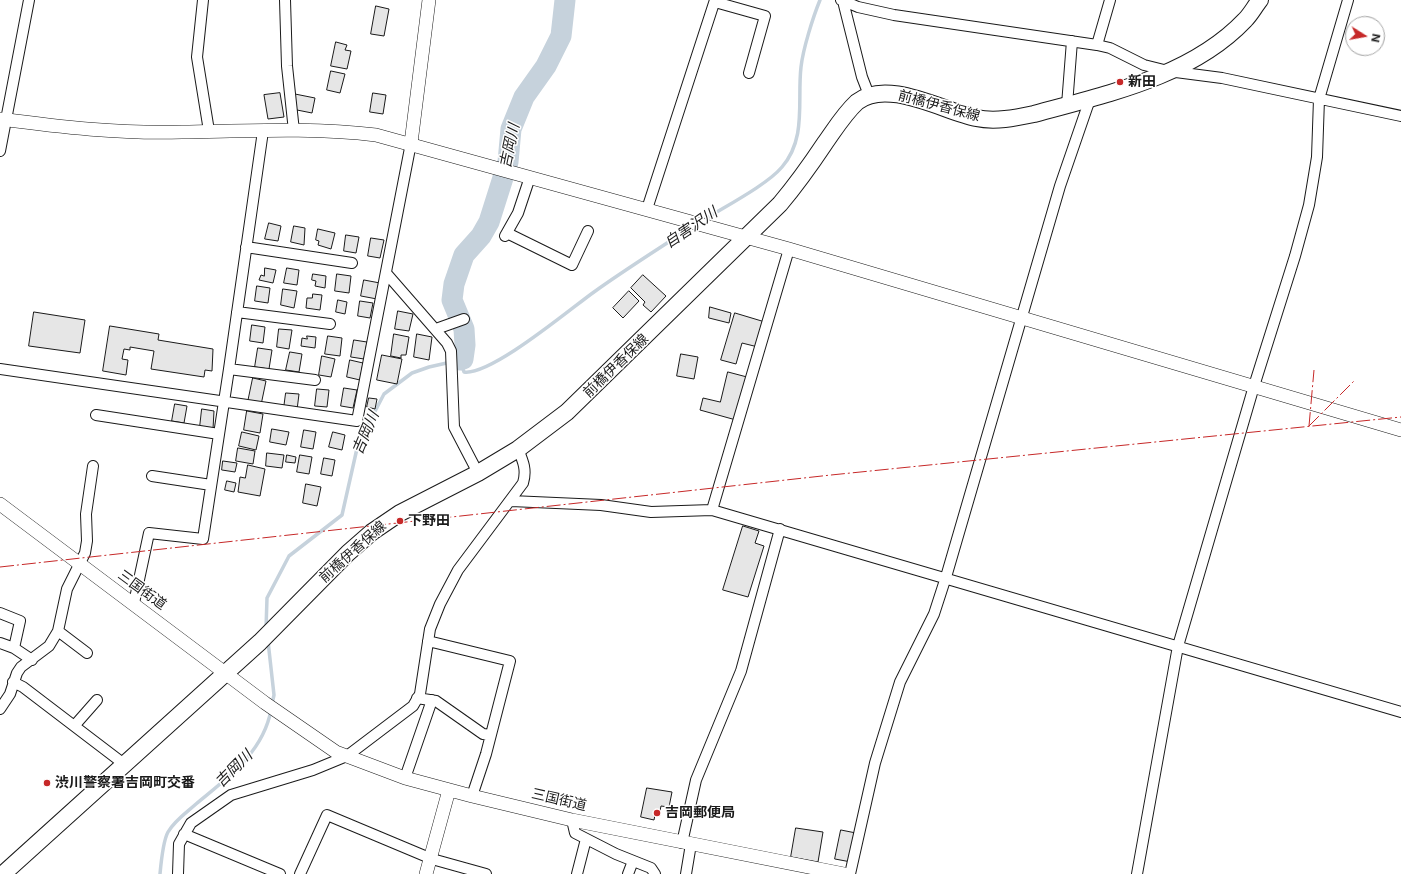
<!DOCTYPE html>
<html>
<head>
<meta charset="utf-8">
<style>
  body { margin:0 }
  #map { position:relative; width:1401px; height:874px; overflow:hidden; background:#fff; font-family:Inter,sans-serif }
  canvas { display:block }
  .north { position:absolute; left:1345px; top:16px; width:40px; height:40px; box-sizing:border-box; background:#fff; border:1px solid #a3a3a3; border-radius:50%; rotate:101deg; font-size:11px; font-weight:700; line-height:16px; text-align:center; color:#1a1a1a }
  .north::after { content:''; display:block; margin:auto; width:14px; height:18px; background:#c62828; clip-path:polygon(50% 0,100% 100%,50% 72%,0 100%) }
</style>
</head>
<body>
<div id="map">
<canvas width="1401" height="874"></canvas>
<div class="north">N</div>
</div>
<script>
const ctx = document.querySelector('canvas').getContext('2d');
ctx.lineJoin = 'round';
function stroke(path, color, width, dash) {
  ctx.strokeStyle = color;
  ctx.lineWidth = width;
  ctx.lineCap = dash ? 'butt' : 'round';
  ctx.setLineDash(dash || []);
  ctx.stroke(path);
}
function paint(path, color) {
  ctx.fillStyle = color;
  ctx.fill(path, 'evenodd');
}
function drawText(font, color, halo, rows, align = 'center') {
  ctx.font = font + ' Inter,"Noto Sans JP",sans-serif';
  ctx.lineWidth = 3;
  ctx.setLineDash([]);
  ctx.textBaseline = 'middle';
  ctx.strokeStyle = halo;
  ctx.fillStyle = color;
  for (const [text, x, y, turn = 0] of rows) {
    ctx.save();
    ctx.translate(x, y);
    ctx.rotate((+turn || 0) * Math.PI / 180);
    ctx.textAlign = isNaN(turn) ? turn : align;
    if (halo) ctx.strokeText(text, 0, 0);
    ctx.fillText(text, 0, 0);
    ctx.restore();
  }
}
stroke(new Path2D(`
  M702 221C724 207 767 185 782 167 807 138 797 101 801 67 803 49 813 17 820 0
  M266 629 267 598 289 556 342 515 358 444 384 394 412 373 429 367 460 360 464 372C491 376 570 309 594 292 626 269 660 248 693 226
  M268 641 274 695 272 704
  M160 874C161 863 163 841 168 832 175 820 186 813 196 804 227 778 263 753 271 710`), '#c6d2dc', 3.5);
stroke(new Path2D(`
  M460 360 463 359 465 345 464 329 452 300 454 284 464 255 481 236 489 222 508 162 511 129 524 97 546 66 561 36 565 0`), '#c6d2dc', 21);
const building = new Path2D(`
  M376 6 389 9 384 36 371 34Z
  M336 42 347 45 345 50 351 51 347 69 331 66Z
  M331 71 345 74 340 93 327 90Z
  M280 93 284 117 268 119 264 95Z
  M373 93 386 95 383 114 370 112Z
  M295 94 315 98 312 113 292 109Z
  M269 223 281 226 278 241 265 239Z
  M294 226 305 228 304 245 291 242Z
  M318 229 335 233 331 249 318 245 319 241 316 240Z
  M346 235 359 237 356 253 344 251Z
  M371 238 384 240 380 258 368 256Z
  M265 268 276 270 273 283 259 280 261 275 264 276Z
  M287 268 299 270 297 285 284 283Z
  M313 274 326 276 325 288 315 286 316 281 312 280Z
  M337 274 351 276 349 293 335 291Z
  M643 275 666 296 651 312 643 305 645 302 631 288Z
  M364 280 380 283 377 299 361 296Z
  M257 286 270 288 268 303 255 301Z
  M283 289 297 291 294 308 281 305Z
  M629 291 639 301 623 318 613 308Z
  M313 294 322 295 320 310 306 308 307 298H312Z
  M338 300 347 302 345 314 336 312Z
  M360 301 373 303 370 318 358 316Z
  M710 307 731 313 729 323 709 318Z
  M398 311 413 314 409 331 395 329Z
  M34 312 85 320 80 353 29 346Z
  M735 313 765 322 758 347 742 343 736 364 721 360Z
  M252 325 265 327 263 343 250 341Z
  M110 326 159 334 158 340 213 349 212 371 205 370 204 377 151 369 154 351 130 347V350L124 349 122 359 128 360 126 375 103 371Z
  M279 329 292 330 289 349 277 347Z
  M394 334 409 337 406 355H401V358L391 356Z
  M417 334 432 337 429 360 414 357Z
  M307 336 316 337 315 348 301 346 302 338 307 339Z
  M328 336 342 338 340 356 325 354Z
  M354 340 367 342 364 359 351 357Z
  M258 348 272 350 269 369 255 367Z
  M290 352 302 354 299 372 286 370Z
  M681 354 698 357 694 379 677 376Z
  M382 355 402 359 397 384 377 380Z
  M322 356 335 359 331 377 319 375Z
  M350 360 363 363 360 380 347 377Z
  M728 372 747 377 736 420 700 410 703 398 720 402Z
  M253 378 266 381 261 405 248 402Z
  M344 388 357 390 353 408 341 406Z
  M317 389 329 390 327 407 315 406Z
  M286 393 299 394 297 410 284 408Z
  M369 398 377 399 375 409 367 407Z
  M175 404 187 406 184 423 172 421Z
  M202 409 214 411 213 429 200 427Z
  M247 411 263 414 260 433 244 430Z
  M272 429 289 432 286 445 270 442Z
  M304 430 316 432 313 449 301 447Z
  M242 432 259 436 256 450 239 446Z
  M333 432 345 435 342 450 329 447Z
  M238 448 255 451 253 464 236 461Z
  M267 453 284 455 282 468 266 466Z
  M287 455 296 457 295 463 286 462Z
  M300 455 312 457 309 474 297 472Z
  M324 458 335 460 332 476 321 474Z
  M223 461 237 463 235 472 222 470Z
  M248 465 265 469 260 496 238 492 240 477 245 478Z
  M227 481 236 483 234 492 225 490Z
  M306 484 321 487 317 506 303 503Z
  M743 526 759 531 755 543 764 546 748 597 723 590Z
  M647 788 672 792 669 807 661 806 659 816 655 815 654 820 641 817Z
  M796 828 823 832 818 862 791 857Z
  M841 830 856 833 851 862 835 859Z`);
paint(building, '#e6e6e6');
stroke(building, '#1a1a1a', 1);
const minor = new Path2D(`
  M203 0 197 57 209 131
  M285 0 287 66 294 131
  M841 0 858 7 894 15 1097 45 1110 48 1144 65 1168 71 1222 78 1401 116
  M843 1 862 77 869 95
  M715 2 765 16 749 73
  M1097 45 1110 0
  M1067 105 1072 41
  M0 151 29 0
  M647 209 715 0
  M507 233 572 265 588 231
  M505 236 518 213 530 177
  M246 247 352 263
  M386 273 447 343 451 351 454 427 478 473
  M237 312 330 324
  M436 329 464 319
  M0 369 357 421 411 143
  M229 369 315 380
  M96 415 219 434
  M152 476 211 485
  M511 501 601 505 651 512 712 510 1401 712
  M712 510 789 249
  M134 603 149 533 203 539 229 369 263 131
  M0 613 20 621 14 648
  M58 631 87 653
  M428 641 510 661 486 754 472 796
  M0 643 14 648 32 660
  M13 682 23 687 124 764
  M417 698 436 701 483 734 491 735
  M0 709 10 694 17 673 21 667 49 646 58 631 67 589 85 553 87 541 86 514 93 466
  M75 725 97 700
  M405 778 432 700
  M572 820 575 833 616 854 651 868 655 874
  M184 834 280 874
  M682 843 696 780 741 671 780 529
  M178 874 179 844 191 823 231 795 313 770 347 756 413 706 420 694 430 629 440 604 458 570 523 483C527 470 523 461 518 449
  M300 874 327 815 432 859 486 874
  M577 874 586 839
  M628 874 633 861
  M686 874 691 844
  M850 874 875 763 900 682 934 614 946 577 1060 186 1090 99
  M1137 874 1178 646 1254 386 1295 256 1309 205 1317 157 1319 99 1348 0`);
const tertiary = new Path2D(`
  M0 119C60 127 121 134 182 132 246 131 312 127 376 135L789 249 1401 430
  M411 143 429 0
  M0 504 265 703 336 752 405 778 472 796 572 820 844 874
  M426 874 449 790`);
const primary = new Path2D(`
  M3 874 260 642 348 553 372 532 400 513 478 473 518 449 567 412 780 204C796 185 811 164 825 143 835 129 844 114 857 102 887 78 943 111 976 118 995 122 1015 118 1034 114 1106 94 1191 77 1245 20 1251 14 1255 6 1260 0`);
stroke(minor, '#1a1a1a', 12);
stroke(tertiary, '#1a1a1a', 14);
stroke(primary, '#1a1a1a', 18);
stroke(minor, '#fff', 10);
stroke(tertiary, '#fff', 13);
stroke(primary, '#fff', 16);
stroke(new Path2D(`
  M1309 426 1354 381
  M1309 426 1314 370
  M0 567 831 475 1401 417`), '#c62828', 1, [14, 3, 2, 3]);
for (const [x, y, r, color] of [
  [1120,82,4,"#c62828"],
  [400,521,4,"#c62828"],
  [47,783,4,"#c62828"],
  [657,813,4,"#c62828"]
]) {
  const dot = new Path2D();
  dot.arc(x, y, r, 0, 2 * Math.PI);
  ctx.fillStyle = color;
  ctx.fill(dot);
  stroke(dot, '#fff', 1.5);
}
drawText('bold 14px', '#1a1a1a', '#fff', [
  ["新田",1128,82],
  ["下野田",408,521],
  ["渋川警察署吉岡町交番",55,783],
  ["吉岡郵便局",665,813]
], 'left');
drawText('14px', '#1a1a1a', '#fff', [
  ["前橋伊香保線",939,106,15],
  ["前橋伊香保線",616,366,-44],
  ["前橋伊香保線",353,552,-42],
  ["三国街道",142,590,36],
  ["三国街道",559,800,13]
]);
drawText('italic 15px', '#1a1a1a', '#fff', [
  ["吉岡川",510,146,-78],
  ["自害沢川",691,228,-34],
  ["吉岡川",366,433,-67],
  ["吉岡川",234,769,-45]
]);
</script>
</body>
</html>
